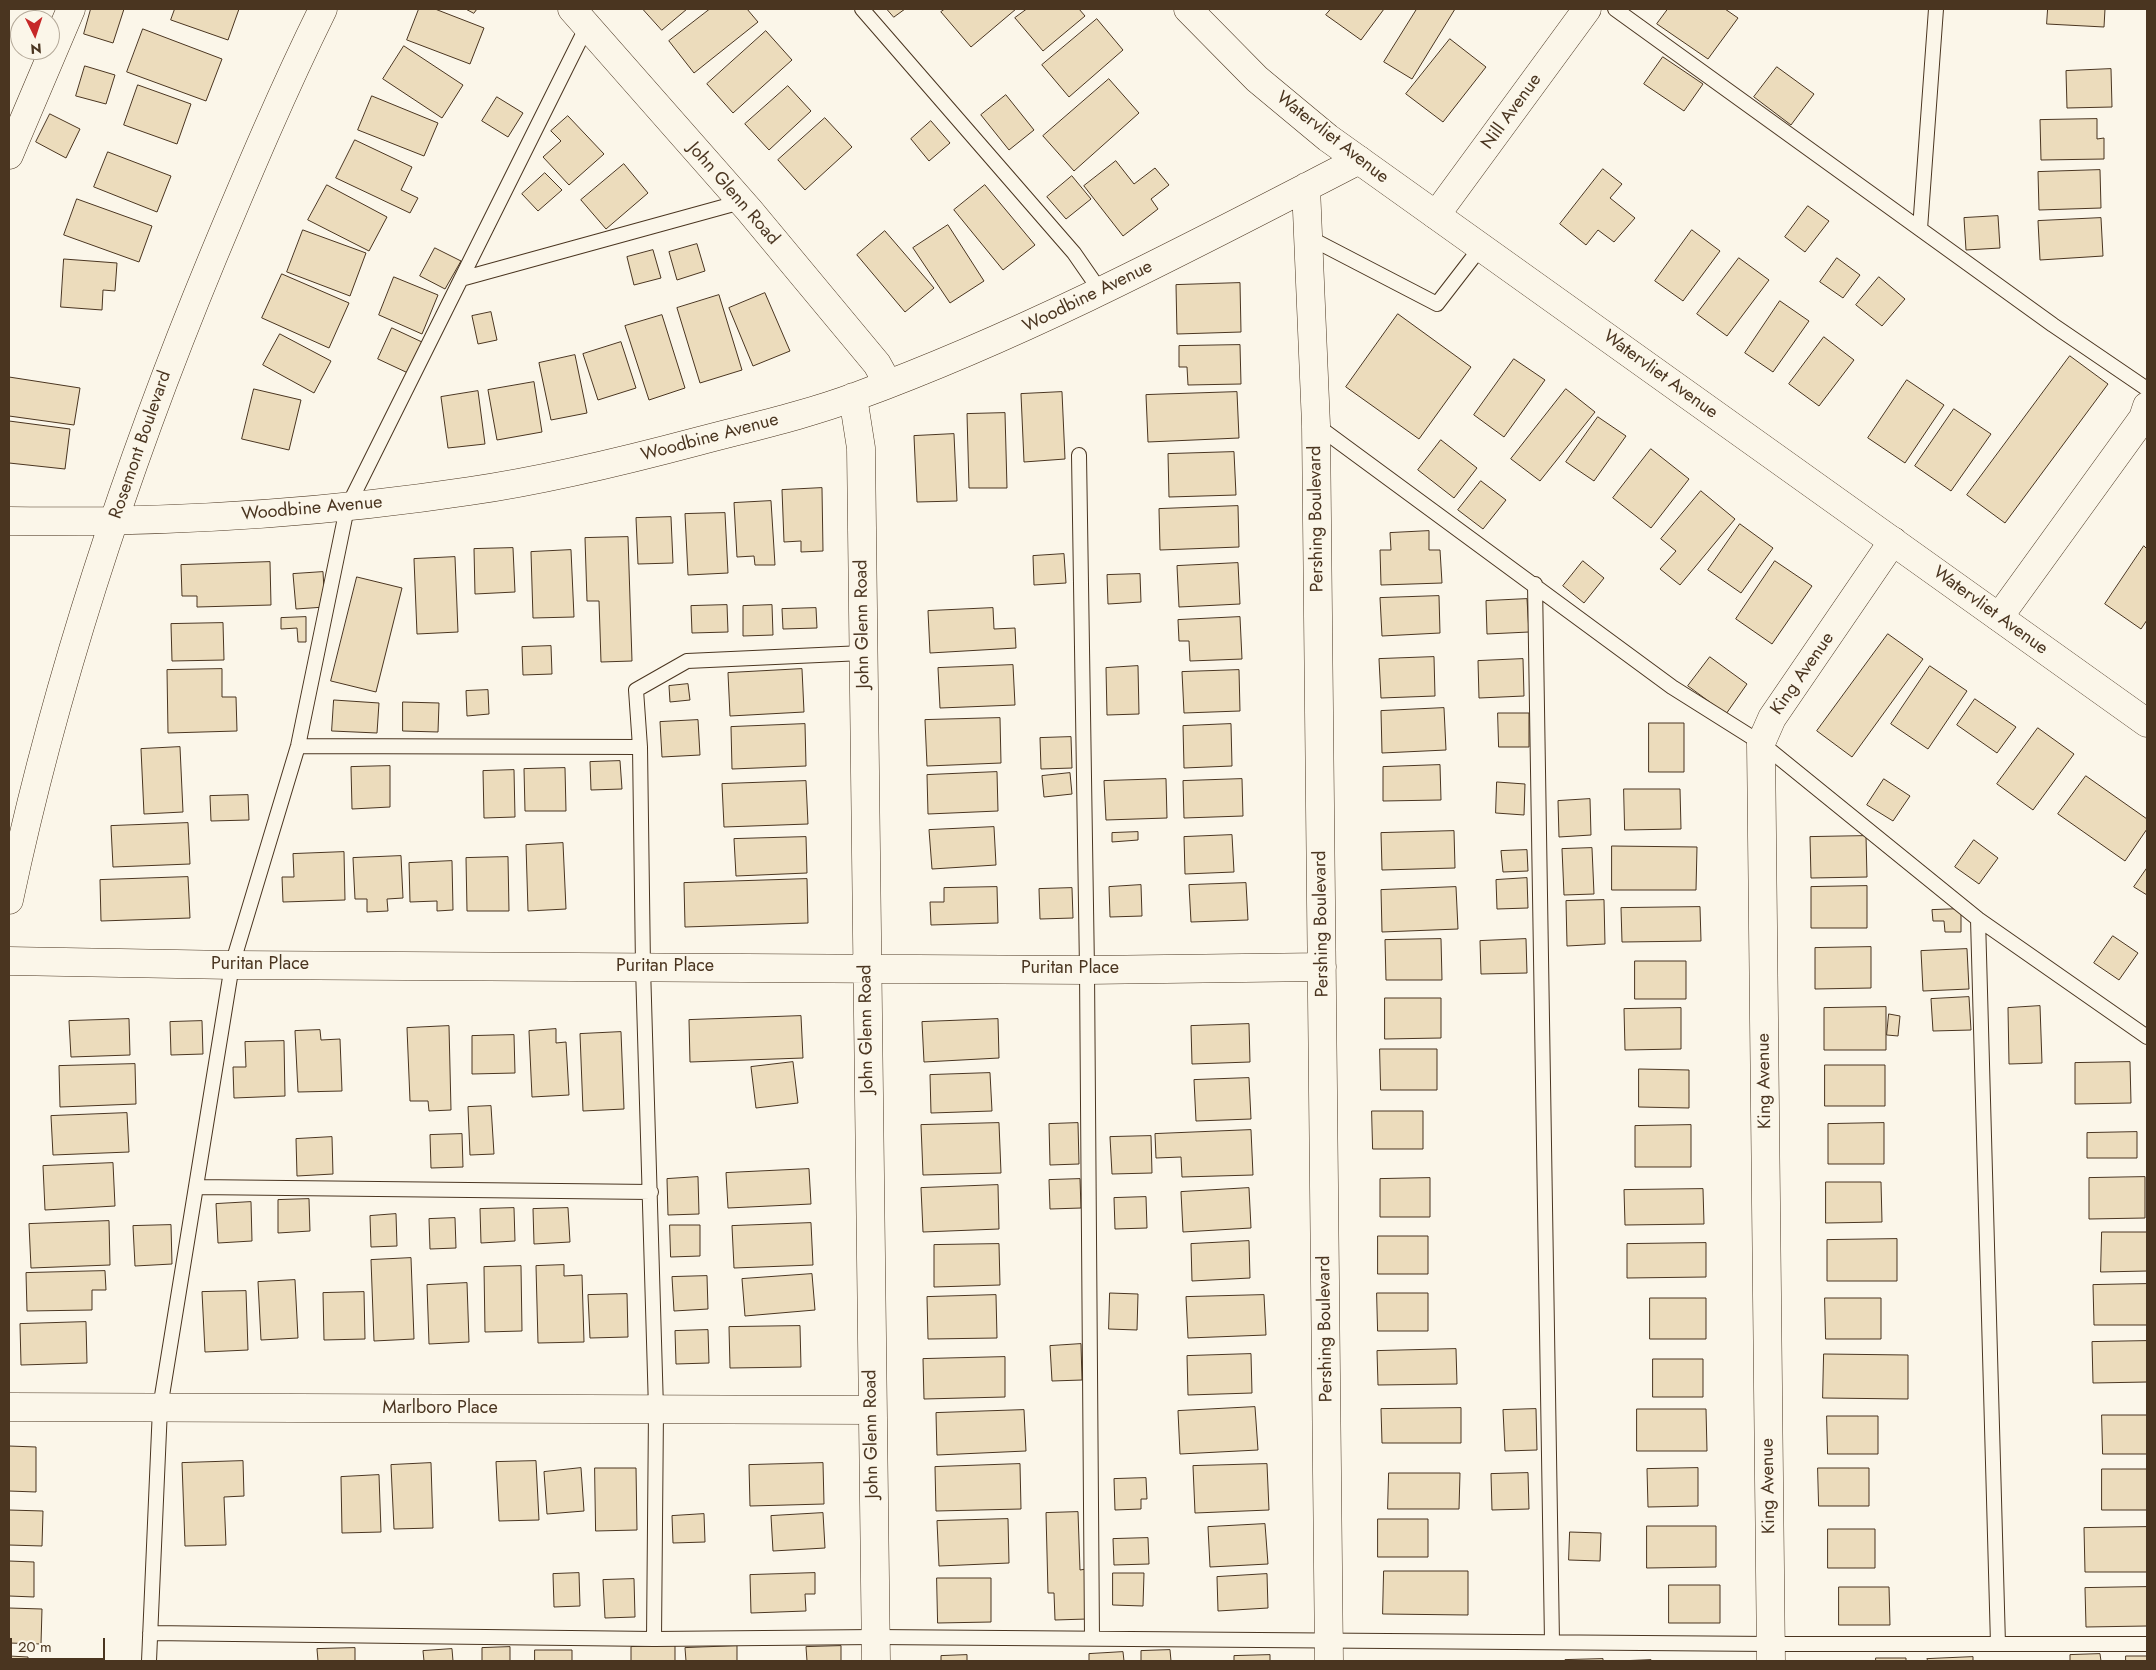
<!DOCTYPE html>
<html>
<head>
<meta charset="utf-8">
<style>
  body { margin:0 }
  #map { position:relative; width:2156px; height:1670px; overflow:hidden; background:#fbf6e9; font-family:Jost,sans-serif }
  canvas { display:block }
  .frame { position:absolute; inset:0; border:10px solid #4a3520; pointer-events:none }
  .north { position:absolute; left:10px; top:10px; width:50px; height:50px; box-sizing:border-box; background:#fbf6e9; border:1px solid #b4a999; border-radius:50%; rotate:176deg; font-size:14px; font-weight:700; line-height:20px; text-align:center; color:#4a3520 }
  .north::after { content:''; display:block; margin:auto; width:18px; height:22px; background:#c62828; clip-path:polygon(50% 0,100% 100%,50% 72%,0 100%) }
  .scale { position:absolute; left:10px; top:1638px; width:95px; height:22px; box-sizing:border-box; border:2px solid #4a3520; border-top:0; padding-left:6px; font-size:15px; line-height:18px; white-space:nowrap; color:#4a3520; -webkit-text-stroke:4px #fbf6e9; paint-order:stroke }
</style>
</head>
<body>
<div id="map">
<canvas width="2156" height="1670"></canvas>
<div class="frame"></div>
<div class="north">N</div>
<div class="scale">20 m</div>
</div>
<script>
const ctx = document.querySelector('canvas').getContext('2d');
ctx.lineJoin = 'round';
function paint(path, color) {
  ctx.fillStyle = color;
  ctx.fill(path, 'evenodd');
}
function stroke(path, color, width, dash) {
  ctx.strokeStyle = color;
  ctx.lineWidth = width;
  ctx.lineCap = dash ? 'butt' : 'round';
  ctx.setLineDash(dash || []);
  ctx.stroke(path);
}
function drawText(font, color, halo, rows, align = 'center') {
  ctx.font = font + ' Jost,sans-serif';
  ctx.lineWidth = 4;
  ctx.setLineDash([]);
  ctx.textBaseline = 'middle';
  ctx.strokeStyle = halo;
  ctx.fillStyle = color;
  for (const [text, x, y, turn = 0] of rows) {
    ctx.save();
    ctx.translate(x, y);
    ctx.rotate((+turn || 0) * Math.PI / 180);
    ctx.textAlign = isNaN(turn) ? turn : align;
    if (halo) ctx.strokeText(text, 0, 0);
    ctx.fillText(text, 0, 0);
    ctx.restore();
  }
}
const building = new Path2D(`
  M91 9H124L113 43 84 34Z
  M175 9H239L228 40 171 20Z
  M419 9H435L484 28 470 64 407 40Z
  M466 9H477L474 13Z
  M643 9H687L662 30Z
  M710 9H747L758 22 694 73 669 41Z
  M887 9H905L894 17Z
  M945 9H1016L971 47 941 12Z
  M1027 9H1079L1085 16 1043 51 1015 18Z
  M1331 9H1384L1361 40 1326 15Z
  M1417 9H1455L1412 79 1384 62Z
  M1668 9H1725L1738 18 1708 59 1657 24Z
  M2048 9H2105L2104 27 2047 24Z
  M1097 19 1123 50 1069 97 1042 65Z
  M143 29 222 59 206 101 127 72Z
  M766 31 792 60 733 113 707 84Z
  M1450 39 1486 67 1443 122 1406 94Z
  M404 46 463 85 442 118 383 79Z
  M1663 57 1703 84 1684 111 1644 84Z
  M85 66 115 75 106 104 76 96Z
  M1777 67 1814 94 1791 125 1754 97Z
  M2111 69 2112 107 2067 108 2066 71Z
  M1109 79 1139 113 1074 171 1043 136Z
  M138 85 191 104 177 144 124 125Z
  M788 86 811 111 769 150 745 124Z
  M1006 95 1034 130 1009 150 981 115Z
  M372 96 438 123 424 156 358 130Z
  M497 97 523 113 508 137 482 121Z
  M50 114 80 129 66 158 36 142Z
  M568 116 604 154 569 185 543 157 561 141 551 131Z
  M825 118 852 147 805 190 778 160Z
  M2097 119V139L2104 138V159L2041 160 2040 120Z
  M931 121 950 143 929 161 911 139Z
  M355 140 412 167 401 190 418 198 410 213 336 178Z
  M108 152 171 176 157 212 94 187Z
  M1116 161 1134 184 1155 168 1169 185 1151 199 1158 209 1123 236 1084 186Z
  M624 164 648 193 606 229 581 200Z
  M1603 169 1622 184 1610 198 1635 218 1614 242 1598 230 1586 245 1560 224Z
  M2100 170 2101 208 2039 210 2038 172Z
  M545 173 562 190 538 211 522 194Z
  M1072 176 1091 199 1066 219 1047 197Z
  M327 185 387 217 369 251 308 220Z
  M985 185 1035 245 1003 270 954 210Z
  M77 199 152 226 139 262 64 235Z
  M1808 206 1829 221 1805 252 1785 237Z
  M1998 216 2000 248 1966 250 1964 218Z
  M2101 218 2103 256 2040 260 2038 221Z
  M948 225 984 281 950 303 913 248Z
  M303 230 366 253 350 296 287 272Z
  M1692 230 1720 251 1683 301 1655 281Z
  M885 231 934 288 905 312 857 255Z
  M697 244 705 271 677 280 669 252Z
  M435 248 461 261 445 289 420 276Z
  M653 250 661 278 634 285 627 257Z
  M1739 258 1769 280 1727 336 1697 314Z
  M1837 258 1860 275 1843 298 1820 282Z
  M64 259 117 263 115 291 103 290 102 310 61 307Z
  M282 274 349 303 329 348 262 318Z
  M394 277 438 295 422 334 379 315Z
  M1879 277 1905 299 1882 326 1856 305Z
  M1240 283 1241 332 1177 334 1176 285Z
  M765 293 790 351 753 366 729 308Z
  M719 295 742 370 700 383 677 308Z
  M1780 301 1809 321 1773 372 1745 353Z
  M491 312 497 340 478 344 472 316Z
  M1398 314 1471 367 1419 439 1346 387Z
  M662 315 685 388 649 400 625 326Z
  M392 328 422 342 408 373 378 359Z
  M280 334 331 361 314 393 263 365Z
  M1824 337 1854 360 1819 406 1789 384Z
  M621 342 636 388 598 400 583 354Z
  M1240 345 1241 384 1188 385 1187 367H1179V346Z
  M575 355 587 413 551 420 539 363Z
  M2070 356 2108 384 2005 523 1967 495Z
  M1514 359 1545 380 1504 437 1474 415Z
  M9 377 80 388 74 425 9 416Z
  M1907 380 1944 405 1905 463 1868 438Z
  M534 382 542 432 497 440 488 390Z
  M254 389 301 400 289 450 242 439Z
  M1566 389 1595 412 1540 481 1511 459Z
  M478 391 485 444 448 448 441 397Z
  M1062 392 1065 459 1024 462 1021 394Z
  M1237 392 1239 438 1148 442 1146 395Z
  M1954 409 1991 434 1951 491 1915 466Z
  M1005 413 1007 488H969L967 414Z
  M1598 417 1626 436 1594 481 1566 462Z
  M9 421 70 429 65 469 9 463Z
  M954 434 957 501 917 502 914 436Z
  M1441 440 1477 468 1454 498 1418 470Z
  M1651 449 1689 479 1651 528 1613 498Z
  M1234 452 1236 495 1169 497 1168 454Z
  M1481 481 1506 500 1483 529 1458 510Z
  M822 488 823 551 801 552V541L784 542 782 490Z
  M1701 491 1735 519 1680 585 1660 569 1676 551 1661 539Z
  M771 501 775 565H755L754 556 737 557 734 503Z
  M1238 506 1239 547 1160 550 1159 509Z
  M725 513 728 573 688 575 685 514Z
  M671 517 673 563 638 564 636 518Z
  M1740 524 1773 548 1741 593 1708 570Z
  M1429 531V550H1440L1442 583 1381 585 1380 550H1391L1390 533Z
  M628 537 632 661 601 662 599 601H587L585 538Z
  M2144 546 2147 549V620L2141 629 2105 604Z
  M513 548 515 592 475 594 474 549Z
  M571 550 574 617 533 618 531 552Z
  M1064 554 1066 583 1034 585 1033 556Z
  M455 557 458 632 417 634 414 559Z
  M1583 561 1604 578 1584 603 1563 586Z
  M1775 561 1812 586 1772 644 1736 619Z
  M270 562 271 605 197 607V596H182L181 565Z
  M1238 563 1240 604 1179 607 1177 566Z
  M323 572 325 607 296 609 293 574Z
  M1140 574 1141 602 1108 604 1107 575Z
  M357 577 402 588 376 692 331 681Z
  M1439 596 1440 633 1382 636 1380 598Z
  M1527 599 1529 632 1487 634 1486 601Z
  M727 605 728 632 692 633 691 606Z
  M772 605 773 635 743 636V606Z
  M816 608 817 628 783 629 782 609Z
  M993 608 994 629 1015 628 1016 648 930 653 928 611Z
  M306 617V642H298L297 628 281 629V618Z
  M1240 617 1242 659 1190 661 1189 641H1179L1178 620Z
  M223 623 224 660 172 661 171 624Z
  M1888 634 1923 659 1852 757 1817 731Z
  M551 646 552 674 523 675 522 647Z
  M1434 657 1435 696 1381 698 1379 659Z
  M1710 657 1747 684 1726 714 1688 686Z
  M1523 659 1524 696 1479 698 1478 661Z
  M1013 665 1015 705 940 708 938 668Z
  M1138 666 1139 714 1107 715 1106 668Z
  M1930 666 1967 691 1928 749 1891 724Z
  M222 669V697H236L237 731 168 733 167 670Z
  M802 669 804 712 730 716 728 673Z
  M1239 670 1240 711 1184 713 1182 672Z
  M688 684 690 700 670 702 669 686Z
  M488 690 489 714 467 716 466 691Z
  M1975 699 2016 727 1997 753 1957 725Z
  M334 700 379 703 377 733 332 731Z
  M403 702 439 703 438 732 403 731Z
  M1444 708 1446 750 1382 753 1381 711Z
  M1498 713H1529V747H1499Z
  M1000 718 1001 763 927 766 925 720Z
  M698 720 700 755 662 757 660 722Z
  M1649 723H1684V772H1649Z
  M805 724 806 766 732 769 731 727Z
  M1231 724 1232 766 1184 768 1183 726Z
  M2038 728 2074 754 2033 810 1997 784Z
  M1071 737 1072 768 1041 769 1040 738Z
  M180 747 183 812 144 814 141 749Z
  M620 761 622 789 591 790 590 762Z
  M1440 765 1441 800 1383 801V767Z
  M390 766V807L352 809 351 767Z
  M565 768 566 811H525L524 769Z
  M514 770 515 817 484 818 483 771Z
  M997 772 998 811 928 814 927 775Z
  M1070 773 1072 794 1044 797 1042 776Z
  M2086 776 2147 819V829L2125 861 2058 814Z
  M1166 779 1167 818 1106 820 1104 781Z
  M1242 779 1243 816 1184 818 1183 781Z
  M1884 779 1910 796 1893 821 1867 805Z
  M806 781 808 824 724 827 722 784Z
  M1497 782 1525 784 1524 815 1496 813Z
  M1624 789H1680L1681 829 1625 830Z
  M248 795 249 820 211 821 210 796Z
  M1590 799 1591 835 1559 837 1558 801Z
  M188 823 190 864 113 867 111 826Z
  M994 827 996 865 932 869 929 830Z
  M1454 831 1455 868 1382 870 1381 833Z
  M1138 832V840L1112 842V833Z
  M1232 835 1234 872 1185 874 1184 837Z
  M1866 836 1867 877 1811 878 1810 837Z
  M806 837 807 873 736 876 734 839Z
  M1974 840 1998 858 1979 884 1955 867Z
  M563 843 566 909 528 911 526 845Z
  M1612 846 1697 847 1696 890H1612Z
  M1592 848 1594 894 1564 895 1562 849Z
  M1527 850 1528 871 1503 872 1501 851Z
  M344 852 345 900 283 902 282 877H294L293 854Z
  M401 856 403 898 387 899 388 911 367 912V899H355L353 858Z
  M508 857 509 911H467L466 858Z
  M452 861 453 910 437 911V901L410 902 409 863Z
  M2147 868V895L2134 887Z
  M188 877 190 918 101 921 100 880Z
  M1527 878 1528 908 1497 909 1496 880Z
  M807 879 808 923 685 927 684 883Z
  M1246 883 1248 920 1191 922 1189 885Z
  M1141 885 1142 916 1110 917 1109 887Z
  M1867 886V928H1811V887Z
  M997 887 998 923 931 925 930 902H944V888Z
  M1456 887 1458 929 1382 932 1381 890Z
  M1072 888 1073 918 1040 919 1039 889Z
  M1604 900 1605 944 1567 946 1566 901Z
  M1700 907 1701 941 1622 942 1621 908Z
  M1961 909V932H1945L1944 921H1933L1932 910Z
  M2113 936 2138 953 2119 980 2094 963Z
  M1441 939 1442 980H1386L1385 940Z
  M1526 939 1527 973 1481 974 1480 941Z
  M1871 947V988L1815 989V948Z
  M1967 949 1969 989 1923 991 1921 951Z
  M1635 961H1686V999H1635Z
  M1969 997 1971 1030 1933 1031 1931 999Z
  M1385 998H1441V1038L1385 1039Z
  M2040 1006 2042 1063 2009 1064 2008 1008Z
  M1886 1007V1050H1824V1008Z
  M1681 1008V1049L1625 1050 1624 1009Z
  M1889 1014 1900 1016 1898 1036 1887 1035Z
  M801 1016 803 1058 690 1062 689 1020Z
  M129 1019 130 1055 71 1057 69 1021Z
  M998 1019 999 1058 924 1062 922 1022Z
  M202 1021 203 1054 171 1055 170 1022Z
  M1249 1024 1250 1062 1192 1064 1191 1026Z
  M449 1026 451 1110 429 1111 428 1101H410L407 1028Z
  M556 1029V1043L566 1042 569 1095 532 1097 529 1031Z
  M320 1030 321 1040 340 1039 342 1091 298 1092 295 1031Z
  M621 1032 624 1109 583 1111 580 1034Z
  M514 1035 515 1073 472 1074V1036Z
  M284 1041 285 1096 234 1098 233 1067H246L245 1042Z
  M1380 1049H1437V1090H1381Z
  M793 1062 798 1103 756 1108 751 1067Z
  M2130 1062 2131 1103 2075 1104V1063Z
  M135 1064 136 1104 60 1107 59 1066Z
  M1825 1065H1885V1106H1825Z
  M1639 1069 1689 1070V1108L1639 1107Z
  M990 1073 992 1111 931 1113 930 1075Z
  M1249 1078 1251 1119 1196 1121 1194 1080Z
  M491 1106 494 1154 470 1155 468 1107Z
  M1372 1111H1423V1149H1373Z
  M127 1113 129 1152 53 1155 51 1116Z
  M999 1123 1001 1173 923 1175 921 1125Z
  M1078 1123 1079 1164 1050 1165 1049 1124Z
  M1884 1123V1164H1828V1124Z
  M1691 1125V1167H1635V1126Z
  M1251 1130 1253 1175 1182 1177 1181 1157 1156 1158 1155 1134Z
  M2137 1132V1158H2087V1133Z
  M462 1134 463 1167 431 1168 430 1135Z
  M1151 1136 1152 1173 1112 1174 1110 1137Z
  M332 1137 333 1174 297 1176 296 1139Z
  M113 1163 115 1206 45 1210 43 1166Z
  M809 1169 811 1204 728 1208 726 1173Z
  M698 1177 699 1214 668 1215 667 1179Z
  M2145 1177V1218L2089 1219V1178Z
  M1430 1178V1217H1380V1179Z
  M1080 1179 1081 1208 1050 1209 1049 1180Z
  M1826 1182H1881L1882 1222 1826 1223Z
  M998 1185 999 1229 923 1232 921 1188Z
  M1249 1188 1251 1228 1183 1232 1181 1192Z
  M1703 1189 1704 1224 1625 1225 1624 1190Z
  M1146 1197 1147 1228 1115 1229 1114 1198Z
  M309 1199 310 1231 278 1233V1200Z
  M251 1202 252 1241 218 1243 216 1204Z
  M514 1208 515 1241 481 1243 480 1209Z
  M568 1208 570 1242 534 1244 533 1209Z
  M396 1214 397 1246 371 1247 370 1216Z
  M455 1218 456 1248 430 1249 429 1219Z
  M109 1221 110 1265 31 1268 29 1224Z
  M811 1223 813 1265 734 1268 732 1226Z
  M171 1225 172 1264 135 1266 133 1226Z
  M670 1225H700V1256L671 1257Z
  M2102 1232H2147V1271L2101 1272Z
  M1378 1236H1428V1274H1378Z
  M1897 1239V1281H1827V1240Z
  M1249 1241 1250 1278 1192 1281 1191 1244Z
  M1706 1243V1277L1627 1278V1244Z
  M999 1244 1000 1285 934 1287V1245Z
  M411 1258 414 1339 374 1341 371 1260Z
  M564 1265V1276L582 1275 584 1342 538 1343 536 1266Z
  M521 1266 522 1331 485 1332 484 1267Z
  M105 1271 106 1290H92V1310L27 1311 26 1273Z
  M812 1274 815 1310 745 1316 742 1279Z
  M707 1276 708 1309 674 1311 672 1277Z
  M295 1280 298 1338 261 1340 258 1282Z
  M467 1283 469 1342 429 1344 427 1285Z
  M2147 1284V1325H2094L2093 1285Z
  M246 1291 248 1350 205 1352 202 1292Z
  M364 1292 365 1339 324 1340 323 1293Z
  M1110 1293 1138 1294 1137 1330 1109 1329Z
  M1377 1293H1428V1331H1378Z
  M627 1294 628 1337 590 1338 588 1295Z
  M996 1295 997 1338 928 1339 927 1297Z
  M1264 1295 1266 1335 1188 1338 1186 1297Z
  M1650 1298H1706V1339H1650Z
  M1825 1298H1881V1339H1826Z
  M86 1322 87 1363 21 1365 20 1324Z
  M800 1326 801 1367 730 1368 729 1327Z
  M708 1330 709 1363 676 1364 675 1331Z
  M2147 1341V1382L2093 1383 2092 1342Z
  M1081 1344 1082 1380 1052 1381 1050 1346Z
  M1456 1349 1457 1384 1378 1385 1377 1351Z
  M1251 1354 1252 1393 1188 1395 1187 1356Z
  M1824 1354 1908 1355V1399L1823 1398Z
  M1005 1357V1397L924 1399 923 1359Z
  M1653 1359H1703V1397H1653Z
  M1255 1407 1258 1450 1180 1454 1178 1411Z
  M1461 1408V1443H1382L1381 1409Z
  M1536 1409 1537 1450 1505 1451 1503 1410Z
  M1637 1409H1706L1707 1451H1637Z
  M1024 1410 1026 1451 937 1455 936 1413Z
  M2102 1415H2147V1454H2103Z
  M1827 1416H1878V1454H1828Z
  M9 1446 36 1447V1492L9 1491Z
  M243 1461 244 1496 224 1497 226 1545 185 1546 182 1463Z
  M536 1461 539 1520 499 1521 496 1462Z
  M431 1463 433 1528 394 1529 391 1465Z
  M823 1463 824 1504 750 1506 749 1465Z
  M1020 1464 1021 1509 936 1511 935 1467Z
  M1267 1464 1269 1510 1195 1513 1193 1466Z
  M581 1468 584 1511 547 1514 544 1472Z
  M595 1468H636L637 1530 596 1531Z
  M1698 1468V1506L1648 1507 1647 1469Z
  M1818 1468H1869V1506H1819Z
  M2102 1469H2147V1510H2102Z
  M1389 1473H1460L1459 1509H1388Z
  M1528 1473 1529 1509 1492 1510 1491 1474Z
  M379 1475 381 1532 342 1533 341 1477Z
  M1146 1478 1147 1499H1141V1509L1115 1510 1114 1479Z
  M9 1510 43 1511 42 1546 9 1545Z
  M1078 1512 1080 1570 1086 1569 1087 1619 1055 1620 1054 1593H1048L1046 1513Z
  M823 1513 825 1548 773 1551 771 1516Z
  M704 1514 705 1542 673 1543 672 1516Z
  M1008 1519 1009 1563 939 1566 937 1521Z
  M1378 1519H1428V1557H1378Z
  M1265 1524 1268 1564 1210 1567 1208 1527Z
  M1647 1526H1716V1567L1647 1568Z
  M2147 1527V1572H2085L2084 1528Z
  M1828 1529H1875V1568H1828Z
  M1570 1532 1601 1533 1600 1561 1569 1560Z
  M1148 1538 1149 1564 1114 1565 1113 1539Z
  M9 1561 34 1562V1597L9 1596Z
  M1384 1571H1468V1615L1383 1614Z
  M579 1573 580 1606 554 1607 553 1574Z
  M815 1573V1594H805L806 1611 751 1613 750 1575Z
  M1113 1573H1144L1143 1606 1113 1605Z
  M1267 1574 1268 1608 1218 1611 1217 1577Z
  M937 1578H991V1622L938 1623Z
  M634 1579 635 1617 605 1618 603 1580Z
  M1669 1585H1720V1623H1669Z
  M1839 1587H1889L1890 1625H1839Z
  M2147 1587V1626L2086 1627 2085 1588Z
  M9 1608 42 1609 41 1644 9 1643Z
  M675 1645V1661H631V1647Z
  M737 1646V1661H686L685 1648Z
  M841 1646V1661H807L806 1647Z
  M510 1647V1661H482V1648Z
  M355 1648V1661H318L317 1649Z
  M452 1649 453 1661H424L423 1651Z
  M535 1650H572V1661H535Z
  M1170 1650 1171 1661H1141V1651Z
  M1123 1652 1124 1661H1089V1654Z
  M2100 1654 2101 1661H2070V1655Z
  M967 1655V1661H941V1656Z
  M1270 1655V1661H1234V1656Z
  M9 1656 28 1657V1661H9Z
  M2126 1656H2147V1661H2126Z
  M1973 1657V1661H1928L1927 1659Z
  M1876 1658H1906V1661H1876Z
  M1603 1659V1661H1565V1660Z
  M1651 1660V1661H1619Z`);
paint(building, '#ecdcbc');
stroke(building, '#4a3520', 1);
const lane = new Path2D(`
  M862 9 1074 253 1101 292
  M1615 9 2053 325 2147 389
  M1920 229 1936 9
  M1308 237 1437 304 1481 247
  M461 279 741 202
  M1316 425 1672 687 1761 743 1978 919 2147 1037
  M1079 455 1087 970 1092 1638
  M1535 584 1552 1642
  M298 746 640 747
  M1978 919 1998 1644
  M196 1187 651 1192
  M150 1633 654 1639 875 1637 1771 1644H2147
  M654 1639 656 1409 643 967 640 747 636 690 687 661 863 653
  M149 1661 160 1408 232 965 298 746 347 508 587 26`);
const street = new Path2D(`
  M572 9 749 210 877 364 888 384
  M9 155 71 9
  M1306 187 1316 425 1329 1661
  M1436 215 1587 9
  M853 397 861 448 876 1661
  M9 521C163 523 318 514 470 491 547 480 624 461 699 441 752 427 806 415 857 396 1031 332 1194 245 1359 160
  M1999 617 2143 418 2147 406
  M9 900C56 679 127 465 213 257 248 173 283 90 323 9
  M9 961 232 965 1087 970 1322 967
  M9 1407 871 1410
  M1771 1661 1761 743 1772 718 1893 541`);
const secondary = new Path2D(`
  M1188 9 1257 79 1328 138 2147 723`);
stroke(lane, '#4a3520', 16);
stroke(street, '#4a3520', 29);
stroke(secondary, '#4a3520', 29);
stroke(lane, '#fbf6e9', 14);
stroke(street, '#fbf6e9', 28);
stroke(secondary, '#fbf6e9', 28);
drawText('18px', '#4a3520', '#fbf6e9', [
  ["Nill Avenue",1512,112,-54],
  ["Watervliet Avenue",1332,138,38],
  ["John Glenn Road",733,194,49],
  ["Woodbine Avenue",1088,297,-26],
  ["Watervliet Avenue",1660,375,36],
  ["Woodbine Avenue",710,438,-15],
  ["Rosemont Boulevard",141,445,-71],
  ["Woodbine Avenue",312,509,-5],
  ["Pershing Boulevard",1317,519,-91],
  ["Watervliet Avenue",1990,611,36],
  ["John Glenn Road",863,624,-91],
  ["King Avenue",1803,674,-55],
  ["Pershing Boulevard",1322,924,-91],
  ["Puritan Place",260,965],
  ["Puritan Place",665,967],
  ["Puritan Place",1070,969],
  ["John Glenn Road",867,1029,-91],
  ["King Avenue",1765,1081,-91],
  ["Pershing Boulevard",1326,1329,-91],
  ["Marlboro Place",440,1409],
  ["John Glenn Road",872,1434,-91],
  ["King Avenue",1769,1486,-91]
]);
</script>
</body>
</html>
